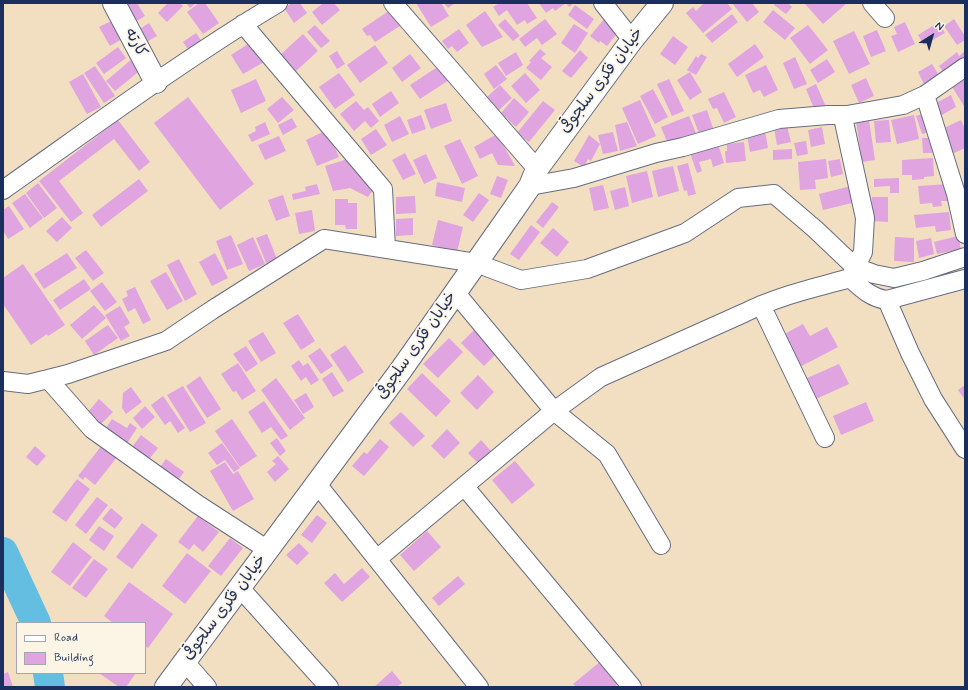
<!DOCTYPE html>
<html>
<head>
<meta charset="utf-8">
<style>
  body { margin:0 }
  #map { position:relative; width:968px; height:690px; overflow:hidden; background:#f2dfc1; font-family:Mynerve,sans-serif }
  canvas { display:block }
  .frame { position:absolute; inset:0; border:4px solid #1b2f5e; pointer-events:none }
  .legend { position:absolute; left:16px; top:622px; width:130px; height:52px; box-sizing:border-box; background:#fcf5e5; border:1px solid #a2a6af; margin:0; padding:5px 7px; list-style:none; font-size:12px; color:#1b2f5e }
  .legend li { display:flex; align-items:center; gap:8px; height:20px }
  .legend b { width:20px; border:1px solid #a2a6af }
  .north { position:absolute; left:912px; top:16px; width:40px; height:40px; -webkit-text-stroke:3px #fcf5e5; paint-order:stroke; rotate:37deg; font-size:11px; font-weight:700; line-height:16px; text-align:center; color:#1b2f5e }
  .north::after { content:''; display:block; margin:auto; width:14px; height:18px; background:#1b2f5e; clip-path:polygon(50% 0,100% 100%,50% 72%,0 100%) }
</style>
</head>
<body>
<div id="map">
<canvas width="968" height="690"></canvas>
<div class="frame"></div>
<ul class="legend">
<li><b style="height:5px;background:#fff"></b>Road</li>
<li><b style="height:11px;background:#e0a4e1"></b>Building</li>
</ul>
<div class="north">N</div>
</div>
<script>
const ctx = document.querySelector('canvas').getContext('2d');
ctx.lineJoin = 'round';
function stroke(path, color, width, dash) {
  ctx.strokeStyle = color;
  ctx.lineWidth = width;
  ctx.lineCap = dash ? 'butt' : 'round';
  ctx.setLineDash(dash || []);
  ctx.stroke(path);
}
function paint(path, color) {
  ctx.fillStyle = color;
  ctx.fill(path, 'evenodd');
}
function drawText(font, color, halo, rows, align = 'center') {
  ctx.font = font + ' Mynerve,"Playpen Sans Arabic",sans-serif';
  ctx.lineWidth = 3.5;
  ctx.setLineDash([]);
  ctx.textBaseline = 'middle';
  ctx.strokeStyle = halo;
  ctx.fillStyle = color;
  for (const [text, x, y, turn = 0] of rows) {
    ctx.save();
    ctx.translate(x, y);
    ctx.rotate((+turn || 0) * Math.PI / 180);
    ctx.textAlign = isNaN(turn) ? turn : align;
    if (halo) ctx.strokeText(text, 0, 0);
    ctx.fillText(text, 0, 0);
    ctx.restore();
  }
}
stroke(new Path2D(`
  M3 552 36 623
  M48 673 50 687`), '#63bee1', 30);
paint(new Path2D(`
  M128 3H137L145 16 132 24 121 7Z
  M168 3H180L183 6 167 22 158 13Z
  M186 3H196L190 8Z
  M199 3H205L219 23 203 34 187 12Z
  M292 3H300L307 13 294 23 284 8Z
  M323 3H334L340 10 322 25 312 12Z
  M416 3H441L449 16 431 27Z
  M444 3H455L448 8Z
  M499 3H527L537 18 527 24 525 20 517 25 507 10 499 16 493 7Z
  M539 3H574L569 7 566 3 555 11 553 8 546 13Z
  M704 3H727L732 9 703 33 686 13 693 7 696 11Z
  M732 3H752L759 12 747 22Z
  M776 3H788L792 7 786 14 774 5Z
  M806 3H847L823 24 805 4Z
  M575 5 594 19 587 29 568 15Z
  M390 10 400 26 375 42 370 35 367 36 362 29Z
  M773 10 795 28 785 40 763 22Z
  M485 11 503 37 482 47 466 25Z
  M732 14 738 22 712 43 705 35Z
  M605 18 618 32 607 46 600 41 599 43 590 36Z
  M505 19 520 36 513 41 498 25Z
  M545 19 557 34 542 45 537 38 525 47 519 39Z
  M954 19 965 36V40L957 45 944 26Z
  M113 20 124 38 110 46 99 27Z
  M905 22 915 44 898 52 891 36 897 34 894 27Z
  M939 22 945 33 924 45 918 35Z
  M149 23 157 36 143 44 135 32Z
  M574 24 588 33 575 53 561 43Z
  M315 25 330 41 321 48 307 32Z
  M808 25 828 50 810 64 790 38Z
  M459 29 469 43 457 52 452 46 448 49 442 41Z
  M877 30 886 51 871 57 863 36Z
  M854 31 870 64 849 74 833 41Z
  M196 33 205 46 192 55 183 42Z
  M303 34 318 51 295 72 280 55Z
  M673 36 688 47 675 65 660 54Z
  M251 42 264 62 243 74 231 55Z
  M755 44 764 57 737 77 728 64Z
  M375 45 388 63 360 83 347 65Z
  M118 47 126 58 104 74 96 63Z
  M540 49 546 54 541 58 552 67 541 80 526 68 531 62 529 61Z
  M580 50 588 58 571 78 562 71Z
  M337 51 345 64 337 69 329 56Z
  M965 51V65L948 78 939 66 957 52 959 56Z
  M516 52 523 65 506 76 498 63Z
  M410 54 421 68 402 82 392 68Z
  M701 54 707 57 696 75 687 70 696 56 698 58Z
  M795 57 807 84 794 89 783 63Z
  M133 58 142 69 115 91 106 81Z
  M827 59 835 72 818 83 810 70Z
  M932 64 940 77 925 86 918 72Z
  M496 65 507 79 494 89 484 74Z
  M766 65 778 90 764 97 760 90 753 93 745 75Z
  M95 66 115 96 104 103 84 73Z
  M439 66 449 80 420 99 410 85Z
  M690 72 702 92 690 100 677 80Z
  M339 73 355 95 335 109 319 87Z
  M525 73 540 90 526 103 511 86Z
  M965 73V105L964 106 949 82Z
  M83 74 101 107 87 114 69 82Z
  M866 78 874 96 859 103 851 85Z
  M256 79 266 101 241 113 231 90Z
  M669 79 684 111 672 116 657 84Z
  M816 84 826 107 815 111 806 89Z
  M500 85 512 98 499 110 487 97Z
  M653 89 668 117 655 124 640 96Z
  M391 91 399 103 380 117 372 104Z
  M724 92 736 117 724 123 717 108 713 109 708 99Z
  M951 95 956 107 940 116 934 104Z
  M188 97 254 184 220 210 154 123Z
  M282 97 294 110 278 123 267 109Z
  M514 98 529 112 516 127 501 113Z
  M640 100 656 136 638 144 622 108Z
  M356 101 364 110 368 107 379 121 371 128 365 121 354 131 340 114Z
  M543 101 555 110 529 142 517 133Z
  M446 103 452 121 431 129 424 110Z
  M707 110 714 131 700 136 692 115Z
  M928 112 933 131 922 134 916 116Z
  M421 115 426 129 412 134 407 120Z
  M914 115 919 139 897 144 891 120Z
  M400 116 409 134 392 142 384 125Z
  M689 116 698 138 670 149 661 127Z
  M292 118 297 127 283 135 278 125Z
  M118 120 150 162 139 171 114 139 59 181 83 213 71 222 39 181Z
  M869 120 875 160 862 162 856 121Z
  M889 120 891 142 876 143 874 121Z
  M961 120 965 129V148L952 154 940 130Z
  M265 122 270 134 252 142 248 135 256 131 255 127Z
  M627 122 637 146 620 151 615 125Z
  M787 126 791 142 777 145 774 128Z
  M822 127 825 144 811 147 808 130Z
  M376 129 387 145 371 155 361 139Z
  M327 130 339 157 317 166 306 140Z
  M765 131 768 148 750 152 747 135Z
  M613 132 618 151 603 154 598 135Z
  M497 134 515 166 498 165 492 153 480 159 474 147Z
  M589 135 600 144 591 161 588 159 584 167 574 161Z
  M279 136 286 151 265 160 258 145Z
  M922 138H931L932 153H923Z
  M460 139 478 176 462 184 444 146Z
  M806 141 808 154 797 156 794 143Z
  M744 142 746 161 726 163 725 151H727V144Z
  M718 144 724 163 713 167 711 159 699 162 702 171 697 173 690 153Z
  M792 149V159L773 160V150Z
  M405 153 416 174 403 180 392 160Z
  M426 154 437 178 424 184 413 160Z
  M933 158 934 176 924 177V179L912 180V175H902V160Z
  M348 159 375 187 368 197 350 188 333 191 325 166Z
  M826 159 828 178 815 180 816 189 800 190 798 162Z
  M840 159 843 174 831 177 828 161Z
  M688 163 696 194 688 196 687 190 684 191 677 166Z
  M673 166 679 191 658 197 652 171Z
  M647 171 653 197 632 203 626 176Z
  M497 176 508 180 501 198 490 194Z
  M899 178V193H890V186L874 187V179Z
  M139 179 148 191 101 227 92 215Z
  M437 182 465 188 462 202 435 196Z
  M38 183 57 208 44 218 26 193Z
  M317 184 320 194 293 200 292 194 306 191 305 187Z
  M949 184 950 201H941L942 206 933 207 932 203 920 204 918 186Z
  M603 185 609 208 594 211 589 188Z
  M851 186 856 202 823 210 819 194Z
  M625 187 629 206 615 210 610 191Z
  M479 193 489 200 473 222 463 215Z
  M25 194 43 218 30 228 12 203Z
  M283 195 290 216 276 221 268 200Z
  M415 196 416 213 396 214V197Z
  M872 197H888V222L871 221Z
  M335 199H348V203H357V229H346L345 225H335Z
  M552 202 559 207 543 228 536 222Z
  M9 206 24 229 8 239 3 230V210Z
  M312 210 315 231 299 234 295 213Z
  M949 212 951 230 936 232 935 226 916 228 914 215Z
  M62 217 72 228 57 242 46 231Z
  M413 218V235L396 236V219Z
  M438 220 463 227 457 252 432 245Z
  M531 225 540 232 519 260 510 254Z
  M553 228 569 242 557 257 540 243Z
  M267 234 277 259 266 263 256 238Z
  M231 235 243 264 227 270 216 241Z
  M958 236 961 249 937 254 934 242Z
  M253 237 265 264 249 271 237 245Z
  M895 237 914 238V262L894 261Z
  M931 238 934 254 919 258 916 241Z
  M86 250 104 273 93 281 75 258Z
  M67 253 77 268 44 289 34 274Z
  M215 253 228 278 212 286 199 262Z
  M179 259 197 294 185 301 167 265Z
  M23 264 65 325 48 336 47 334 31 345 3 304V278Z
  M166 272 183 301 167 310 150 281Z
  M84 279 91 289 60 310 53 300Z
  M102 282 117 302 105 311 90 291Z
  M135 287 151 320 143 324 135 308 128 312 122 299 128 296 126 291Z
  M94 305 106 318 82 339 70 325Z
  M120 306 130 323 124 327 130 336 121 341 105 315Z
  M298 314 315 341 301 350 283 323Z
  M803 324 810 336 827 327 838 347 798 368 781 336Z
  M108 325 118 338 94 355 85 341Z
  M476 328 499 351 484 366 461 343Z
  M263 332 276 353 261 362 248 341Z
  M449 338 463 352 438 378 423 364Z
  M345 345 364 372 348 382 330 355Z
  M246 346 258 364 246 372 233 354Z
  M320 348 333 366 321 374 308 356Z
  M299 360 303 366 308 363 319 380 311 385 306 377 301 381 291 366Z
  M238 363 256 391 242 400 236 391 233 392 221 374Z
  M839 364 849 384 816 399 807 378Z
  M332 372 344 391 333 397 322 379Z
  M422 373 451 401 436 417 407 389Z
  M478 375 494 392 477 410 460 393Z
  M200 376 221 409 207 418 186 386Z
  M276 378 305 418 290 430 261 390Z
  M965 385V400L958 390Z
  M183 386 206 423 190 432 167 395Z
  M131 387 142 402 126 414 122 408 123 393Z
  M306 393 314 407 303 414 294 400Z
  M163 396 185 428 178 433 170 421 165 425 151 405Z
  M99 399 113 412 101 424 88 412Z
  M264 401 288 436 281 440 271 427 262 433 248 412Z
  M866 402 874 421 841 435 833 416Z
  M145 406 155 417 142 429 133 418Z
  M401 412 425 436 413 447 389 423Z
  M112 419 127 428 130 423 137 428 126 445 104 431Z
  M232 419 257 456 240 467 215 431Z
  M447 429 460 443 444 459 431 446Z
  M141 435 158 448 147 462 130 450Z
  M277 438 286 451 280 456 270 443Z
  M380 439 389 447 364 476 352 466 364 452 367 454Z
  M481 440 491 451 478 463 468 453Z
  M222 443 240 468 234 472 225 460 217 465 208 453Z
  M102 445 117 457 95 485 85 477 83 480 78 476Z
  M35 446 46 456 37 466 26 457Z
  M278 456 289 469 275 482 267 472 276 464 272 461Z
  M166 459 184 472 176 483 158 470Z
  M515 461 535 485 512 504 492 480Z
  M225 462 233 474 238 471 254 499 233 511 210 471Z
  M77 479 90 489 66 522 52 512Z
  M97 497 108 505 86 534 75 525Z
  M111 508 123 518 115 529 102 519Z
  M317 515 327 523 312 543 301 535Z
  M198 516 219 532 203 552 194 544 189 550 178 542Z
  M142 523 158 535 132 569 116 557Z
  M99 526 114 536 104 551 89 540Z
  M427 531 441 547 414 571 400 555Z
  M230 538 243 548 221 576 208 566Z
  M73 542 92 557 70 586 51 572Z
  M299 543 309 553 297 565 286 555Z
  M187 553 211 571 185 604 162 586Z
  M94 559 108 569 86 598 72 588Z
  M362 568 370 577 342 602 324 583 335 573 344 584Z
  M458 576 465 584 439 606 432 598Z
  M129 582 173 614 148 648 145 646V623H113L104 616Z
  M601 661 619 683 614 687H576L573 684Z
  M392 671 402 683 397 687H374Z
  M8 672 13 687H3V674Z
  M99 673H136L126 687H119Z`), '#e0a4e1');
const street = new Path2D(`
  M393 3 537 169
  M603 3 632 40
  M872 3 885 18
  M243 24 383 189 386 249
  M925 95 956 194 965 234
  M847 115 844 122 865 218 863 252 850 278C861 288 871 298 887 300L965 279
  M530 186 574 178 656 153 683 147 779 119 828 115H847L903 105 925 95 965 67
  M3 190C94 126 183 60 278 3
  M455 292 554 411 607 454 661 545
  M887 300 910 353 933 399 965 449
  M761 305 825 438
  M48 379 92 429 197 504 268 550
  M3 381 28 384 68 374 166 341 212 310 324 239 476 263 521 280 587 269 685 233 738 198 774 194 815 229 855 267 874 274 894 278 923 271 965 257
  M317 484 479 687
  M464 486 632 687
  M377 559 554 411 601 377 744 313C778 296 814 288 850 278
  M240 588 329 687
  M185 662 207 687`);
const secondary = new Path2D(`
  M114 3 156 82
  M166 687 401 370 514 209 530 186 537 169 632 40 662 3`);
stroke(street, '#666d81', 20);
stroke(secondary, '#666d81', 24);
stroke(street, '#fff', 18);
stroke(secondary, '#fff', 22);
drawText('16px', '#1b2f5e', '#fcf5e5', [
  ["کارته",135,43,62],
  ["خیابان فکری سلجوقی",602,81,-53],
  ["خیابان فکری سلجوقی",417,346,-55],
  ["خیابان فکری سلجوقی",225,608,-53]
]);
</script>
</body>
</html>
